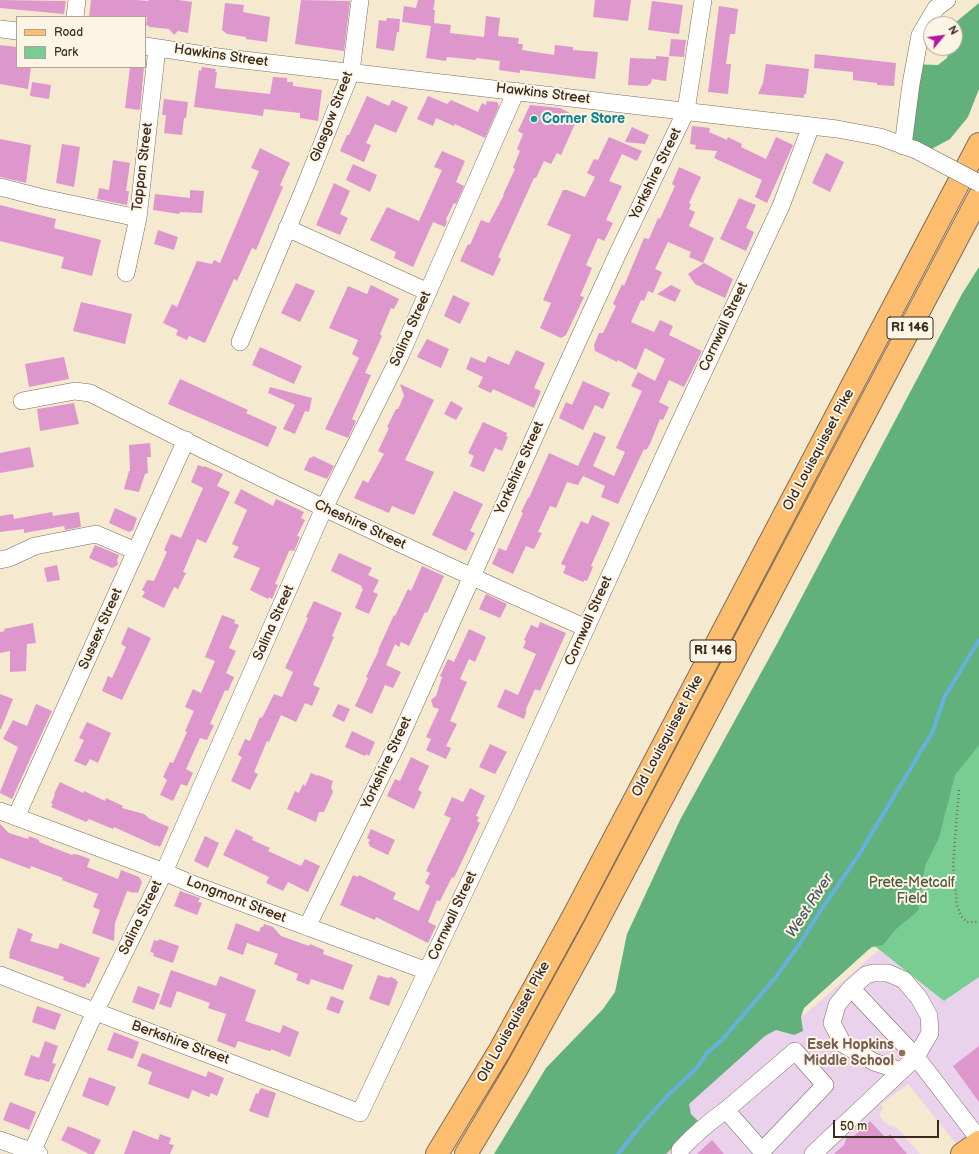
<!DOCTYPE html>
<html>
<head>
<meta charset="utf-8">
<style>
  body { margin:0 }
  #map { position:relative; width:979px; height:1154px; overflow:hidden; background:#f5e9d0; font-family:"Balsamiq Sans",sans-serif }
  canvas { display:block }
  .legend { position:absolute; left:16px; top:16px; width:130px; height:52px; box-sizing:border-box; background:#fcf5e5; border:1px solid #afa495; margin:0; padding:5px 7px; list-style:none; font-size:12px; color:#3b2a1e }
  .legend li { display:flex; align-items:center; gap:8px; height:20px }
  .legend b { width:20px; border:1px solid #afa495 }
  .north { position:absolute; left:923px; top:16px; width:40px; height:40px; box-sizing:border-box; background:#fcf5e5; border:1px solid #afa495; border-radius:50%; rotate:61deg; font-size:11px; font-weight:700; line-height:16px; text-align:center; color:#3b2a1e }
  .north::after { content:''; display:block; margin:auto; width:14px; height:18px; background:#b5179e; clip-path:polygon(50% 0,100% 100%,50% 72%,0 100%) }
  .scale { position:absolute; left:833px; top:1120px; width:106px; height:18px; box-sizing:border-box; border:2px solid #3b2a1e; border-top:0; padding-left:5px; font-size:12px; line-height:14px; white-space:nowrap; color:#3b2a1e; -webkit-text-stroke:3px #fcf5e5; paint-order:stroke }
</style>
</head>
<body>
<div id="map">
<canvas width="979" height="1154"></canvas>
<ul class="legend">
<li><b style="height:5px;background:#fcbd6f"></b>Road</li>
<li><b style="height:11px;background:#78ce92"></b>Park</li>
</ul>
<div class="north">N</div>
<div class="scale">50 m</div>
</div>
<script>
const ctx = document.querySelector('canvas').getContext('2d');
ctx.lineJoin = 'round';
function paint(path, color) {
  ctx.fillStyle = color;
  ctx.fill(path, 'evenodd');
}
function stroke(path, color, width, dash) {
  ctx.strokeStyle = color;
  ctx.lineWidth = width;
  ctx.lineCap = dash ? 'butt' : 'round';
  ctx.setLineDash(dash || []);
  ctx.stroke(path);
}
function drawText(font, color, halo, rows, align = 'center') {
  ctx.font = font + ' "Balsamiq Sans",sans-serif';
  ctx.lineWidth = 4;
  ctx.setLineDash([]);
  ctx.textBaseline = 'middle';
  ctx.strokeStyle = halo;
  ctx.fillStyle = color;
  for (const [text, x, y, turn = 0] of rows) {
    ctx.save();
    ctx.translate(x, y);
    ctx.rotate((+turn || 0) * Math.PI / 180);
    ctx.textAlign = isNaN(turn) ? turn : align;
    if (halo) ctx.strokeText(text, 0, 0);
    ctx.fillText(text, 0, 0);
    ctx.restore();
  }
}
paint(new Path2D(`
  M879 950 944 1001 979 977V1129L957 1145 908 1084 881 1104 883 1109 879 1115 885 1123 897 1128 920 1154H666L699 1122 691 1114 688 1104 765 1036 776 1030 794 1035 795 1023Z`), '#ead1ec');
paint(new Path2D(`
  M979 592V977L944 1001 829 910Z`), '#78ce92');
paint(new Path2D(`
  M979 3V89L968 117 950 139 926 152 905 142 909 64 938 65 947 58 950 48H955L956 22Z
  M979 267V745L955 775 939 838 925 866 918 911 895 930 883 945 872 947 867 951 804 1008 801 1017 803 1031 794 1035 776 1030 765 1036 689 1104 691 1114 699 1122 666 1154H494L546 1068 603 1009 615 992 627 934 680 820 778 642 962 294Z`), '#62b17c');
stroke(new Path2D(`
  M618 1154 642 1124 669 1094 697 1068 707 1053 721 1041 776 977 801 942 819 913 860 853 933 731 944 698 979 640`), '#65b1de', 4);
paint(new Path2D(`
  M0 0 66 1 64 14 0 8Z
  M91 0H136L148 1 149 0H179L192 2 188 33 178 31 174 35 169 29 149 27V26L146 25 147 17H89Z
  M301 0 350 1 344 51 295 44Z
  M418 0H435L433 10H435L434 23 451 25 450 33 484 37 486 16 500 18 498 36 519 38 518 44H523L522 50 554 55 555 45 573 47V50L598 52 595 79 520 70V73L499 70 500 61 476 58V60L447 57 446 61 426 58 431 26 402 22 404 6 416 8Z
  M595 0H631L628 21 593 17Z
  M652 1 683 5 679 34 648 30Z
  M225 3 244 5 243 12 270 17 267 42 246 39V37L227 34 222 30Z
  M719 6 738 9 735 34H730L726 64H731L728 94 708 92Z
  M387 18 400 19 399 32H397L394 51 376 48 379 20 386 21Z
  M671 39 686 40 684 57 669 56Z
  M0 45 17 47V67H31L28 89 0 84Z
  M815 54 896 63 894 86 877 85V83L853 80V72L814 68Z
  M656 56 669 57 666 81 652 79 651 83 647 86 628 85 630 58 656 59Z
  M766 64 809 69 806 94H804V98L758 94 763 83Z
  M130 67H144L140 110 125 108Z
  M202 67 216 69 215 72H217L215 88 270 94 273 77 287 78V82H293V86L322 90 318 121 300 118V113L264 109 263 116 194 107 199 70 201 71Z
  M32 82 51 85 49 99 30 96Z
  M367 96 389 106 392 100 408 107 396 133 375 124 366 143 371 145 364 162 340 151 347 135H349Z
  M428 96 447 104 451 100 478 112 482 103 486 105 487 101 497 102 499 106 485 138 455 124 454 126 436 118 433 126 417 119Z
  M164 99 188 102 186 118H184L182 135 164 133 166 115H162Z
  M530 105 560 108 578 117 561 155 557 153 551 164 544 161 536 178H534L498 257 501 259 493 276 460 261 468 244 470 245 481 220 489 223 504 195H503L515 169 513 168 520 151 517 149 523 134 518 131Z
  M692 126 710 128 709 132 727 140 728 137 742 144 741 147 766 159 776 137 793 145 767 203 755 197 762 180 714 158 717 151 695 149 696 145 690 144Z
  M632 127 649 135 645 144 625 142Z
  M609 137 642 151 637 161 622 154 609 181 622 186 606 220 613 223 604 241 598 238 586 265 592 268 580 296 584 297 566 335 561 338 540 328 551 303 543 300 571 235 547 225 563 190H567L585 197 595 177 587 173 594 159 598 160Z
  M0 139 31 145 26 183 0 177Z
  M62 144 80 147 74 187 56 183Z
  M260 148 290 163 280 185 283 187 256 250 252 248 237 281 234 279 205 343 189 336 187 340 176 335 178 330 163 323 172 304 177 307 197 261 212 264 214 260 220 263 259 171 251 168Z
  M442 151 465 161 456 182 464 186 456 204 454 203 446 219 447 222 445 227 433 222 413 267 394 258 396 252 370 240 387 207 419 221 442 170 434 167Z
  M826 153 844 162 830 192 812 183Z
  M113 160 130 163 126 191H129L127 205 97 199 99 188 109 190Z
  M353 164 377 175 370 192 346 180Z
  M679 167 701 177 689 203 691 204 689 209 695 212 689 226 714 238 703 263 689 257 691 252 668 242 655 269 662 272 653 293 648 291 644 301 641 300 631 322 654 332 660 320 673 326 669 335 702 351 684 387 669 380 659 402 669 407 663 420 660 419 650 444 646 450 644 449 618 504 601 497 605 486 583 476 578 485 567 482 556 508 550 506 538 532 542 533 534 549 526 546 513 574 492 564 499 548 506 551 523 513 521 512 528 498H529L549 453 578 466 594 432 606 437 593 466 614 476 625 452 616 448 642 391 631 386 638 372 655 381 665 359 645 348 636 370 618 360 617 362 595 351 594 345 599 333H603L616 306 613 304 622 284 624 286 644 238 649 239 658 218 660 219 675 186 672 184Z
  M334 183 350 191 340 214 348 218 340 235 316 225Z
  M190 190 204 191 202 213 180 212 179 214 153 210 155 194 190 198Z
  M739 198 756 205 746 228 754 232 746 251 720 239Z
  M0 205 56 219 54 228 101 240 92 276 61 268 64 257 0 241Z
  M158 230 178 237 174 250 154 244Z
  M704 263 733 279 725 298 695 284 688 274Z
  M296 283 315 291 300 322 281 313Z
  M371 285 399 299 394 309 391 308 380 334 382 336 365 373 371 375 352 419 356 421 348 438 325 429 359 358 352 354 358 340 329 328 348 286 367 294Z
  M671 285 681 290 675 302 657 294Z
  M453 295 470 303 460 324 444 316Z
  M81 302 132 314 125 344 73 331Z
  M427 339 449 349 441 368 417 357Z
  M260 347 302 366 294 384 252 365Z
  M516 350 545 363 534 388 541 391 534 408 493 389 491 393 478 387 483 377 466 369 471 357 485 363 488 356 509 365Z
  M64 357 69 379 29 387 25 364Z
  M180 379 248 410 246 413 277 427 268 447 168 404Z
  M583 381 610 393 603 409 595 405 583 430 559 418 566 402 572 405Z
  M400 384 434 400 405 460 434 472 414 515 392 506 389 513 354 498 363 480 368 483 384 454 378 451 389 428 387 427 396 409H398L404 396Z
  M270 387 312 398 309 412 305 411 295 434 283 429 295 405 268 393Z
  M451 401 463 408 456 420 444 414Z
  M74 403 79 424 40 431 37 409Z
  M483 422 507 433 506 436 508 437 502 451 495 448 484 472 470 466 474 456 468 453Z
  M150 443 151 457H147L148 473 145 474 139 492 124 489 129 471H130L129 445Z
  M30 447 34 467 0 473V453Z
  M313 456 334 466 327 479 304 470 310 457 312 458Z
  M198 465 204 467V466L223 474 217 486 230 492 206 543 197 539 183 572 186 573 178 589 174 587 164 608 142 597 145 592 142 590 147 580 154 581 167 552 164 550 171 534 181 538 203 488 191 482Z
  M241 489 273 506 276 499 304 512 301 518 305 520 297 536 300 537 294 551 291 550 290 551H289L275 584 278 585 272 599 269 597 268 599 250 590 260 568 233 557 239 547 232 544 247 510 234 503Z
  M454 491 483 504 470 531 475 533 466 551 432 535Z
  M115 508 137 518 133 530 129 532 109 523Z
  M52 512 53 516 79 512 81 527 65 530 64 526 24 533V529L0 532V516L13 514 14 519Z
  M592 515 610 523 591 566 593 567 587 581 585 580 583 582 563 573 566 566 561 564 581 521 588 524Z
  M95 545 119 555 117 560 118 565 112 568 89 558Z
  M339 553 372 568 368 575 379 580 373 592 378 594 369 614 355 608 363 589 361 588 362 586 331 571Z
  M57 565 60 580 47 582 44 568Z
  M422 566 444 576 427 613 425 612 409 646 401 642 399 647 395 644 386 665 401 672 393 688 385 685 372 714 355 706 368 678 366 677 379 650H378L394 615 395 616 408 589 411 591Z
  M486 594 507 604 500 618 479 609Z
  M314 601 342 613 332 636 334 637 313 685 320 688 312 706 305 703 296 722 281 715 269 742 267 741 254 772 258 774 250 790 231 781 242 757 238 755 245 739 250 741 260 717 262 718 274 694 282 697 293 672 285 668 308 618 306 617Z
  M222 615 235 620 234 623 239 625 229 648 236 651 226 673 234 677 228 691 225 690 210 724 214 725 207 740 200 738 186 769 193 773 187 786 181 784 173 801 160 795 167 780 163 777 170 762 173 763 187 732 185 731 194 711 185 707 193 689 201 693 215 661 205 657Z
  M540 622 566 633 540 691 535 689 526 709V713L524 719 497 707 505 689 518 695 536 654 523 648 526 641 524 640 531 625 538 628Z
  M33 623 36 643 27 644 26 671 10 672V651L0 653V632L5 631 4 629Z
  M128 627 151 638 122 700 102 691 108 676 112 678 126 647 121 644Z
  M469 629 486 637 475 662 469 659 460 679 467 682 450 721 457 724 446 746 451 748 446 759 426 750 431 739 426 737 439 709 433 707 431 700 436 696 442 677 440 676 448 659 454 662Z
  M0 694 13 699 1 729H0Z
  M36 704 52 711 12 799 0 793V792L18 747 3 739 13 720 27 726Z
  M338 704 350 709 344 722 332 716Z
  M87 722 111 733 98 763 90 759 86 766 74 761 84 740 79 738Z
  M352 731 375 742 369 756 366 754 365 756 345 747Z
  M490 744 507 752 495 774 479 767Z
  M411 757 429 766 418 790 422 792 414 809 387 796 395 779 400 781Z
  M311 773 318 776V775L333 781 331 787 333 792 324 812H319L316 822 287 809 295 791 299 793 303 784 305 786Z
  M60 782 83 793 84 791 105 801 106 798 123 806 122 808 144 814 150 819 169 827 160 847 156 845V846L114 827 113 829 89 819 86 822 51 807 53 804 51 803 55 795 54 794Z
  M470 788 485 796 476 816 479 817 477 821 480 823 454 878 452 877 440 901 437 900 428 922 436 926 428 943 376 917 375 920 340 905 353 875 358 877 359 875 396 893 393 899 419 911 430 886 425 883 430 873 426 871 451 818 444 815 452 797 463 802Z
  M0 824 9 833 28 839 29 836 39 840V842L72 855 73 854 79 855 90 859 87 867 118 879 121 870 139 877 142 882 138 893 135 892 134 893 127 891 115 923 114 941 92 933 100 910 93 907 98 894 62 880 63 878 31 866 30 869 0 858Z
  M236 829 253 837 252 840 270 848 268 851 301 866 305 859 320 866 308 892 288 882 283 891 266 883 269 877 223 855Z
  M371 829 395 840 388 855 369 846 370 845 368 843 370 840 367 838Z
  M205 836 219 843 208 868 194 861Z
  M180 891 200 898 198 902 202 903 197 915 174 906Z
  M236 923 259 932 261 927H263L264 924 273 927 281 936 309 946 310 944 324 950 323 954 353 965 343 990 311 979 309 985 296 980 298 974 274 964 278 954 247 943 243 955 227 949Z
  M18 928 33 934 30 941 58 949 60 943 100 958 89 984 87 983 85 988 63 980 64 977 9 958 10 954H9Z
  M159 939 179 946 173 963 153 956 154 953 150 952 154 940 158 941Z
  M171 970 216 986 220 976 256 990 245 1021 280 1033 283 1025 299 1032 290 1057 271 1049V1051L266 1050 238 1041 235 1048 217 1041 226 1014 208 1008 210 1003 177 991 171 1008 159 1004Z
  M378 975 388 978 391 977 395 979 398 982 389 1006 369 999Z
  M138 986 160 994 154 1010 132 1002Z
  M331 996 344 1001 339 1014 326 1009Z
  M37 1006 61 1014 55 1030 32 1022Z
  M114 1032 139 1042 133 1059 107 1050Z
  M45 1041 58 1046 52 1063 56 1064 49 1082 40 1079 39 1080 24 1075 31 1055 39 1058Z
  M979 1046V1102L953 1066Z
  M142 1053 206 1077 208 1071 224 1078 217 1096 211 1093 209 1097 192 1090 189 1099 148 1084 152 1072 137 1066Z
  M89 1077 116 1087 108 1106 82 1096Z
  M261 1088 276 1093 268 1118 249 1111 256 1093 258 1094Z
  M10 1102 36 1112 29 1130 3 1120Z
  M870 1121 886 1138 890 1134 907 1154H834L844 1145 847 1136 852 1138Z
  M68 1126 71 1128V1127L101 1140 94 1154H89L61 1140Z
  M133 1130 158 1140 160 1134 171 1138 169 1144 174 1145 170 1154H124Z
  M712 1140 724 1154H697Z`), '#de97cd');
const minor = new Path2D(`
  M75 17 77 0
  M0 29 17 31
  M145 46 218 57 837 129 880 137 916 150
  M903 146 911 84 920 35 936 8 947 0
  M0 187 43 198 138 218
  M287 228 428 292
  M126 273 138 218 157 48
  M240 342 304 189 351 72 360 0
  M22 401 75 391 90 393C253 476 419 554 586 628
  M0 560 9 558 35 546 96 534 136 551
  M0 811 164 872 197 886 427 971
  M16 817 186 440
  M307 927 396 746 551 400 617 255 686 111 703 0
  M0 975C120 1022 240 1065 360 1113L506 804 671 441 781 206 811 126
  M851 988 916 1057 979 1139
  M0 1140 39 1154
  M762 1151 825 1085 795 1051 726 1110 762 1151V1154
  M31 1154 95 1012 164 872 324 508 399 358 516 91
  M680 1154V1150C694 1135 709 1122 726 1110
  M813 1154 916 1057 930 1033 929 1016 919 998 904 980 888 973H873L866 975 851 988 837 1005 832 1023 843 1044 874 1062 901 1071`);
const major = new Path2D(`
  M962 1154 979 1142`);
const highway = new Path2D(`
  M437 1154 500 1050 574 915 979 144
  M466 1154 516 1070 590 935 979 197`);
stroke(minor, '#7c6d5c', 18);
stroke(major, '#7c6d5c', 24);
stroke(highway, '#7c6d5c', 24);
stroke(new Path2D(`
  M959 790 953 865 957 905 961 916 967 922H979`), '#7c6d5c', 2.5, [1, 3]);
stroke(minor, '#fff', 17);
stroke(major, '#fcbd6f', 22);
stroke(highway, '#fcbd6f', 22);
const minorBridge = new Path2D(`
  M916 150 979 183`);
stroke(minorBridge, '#7c6d5c', 18, []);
stroke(minorBridge, '#fff', 17);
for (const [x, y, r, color] of [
  [534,119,4,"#0f9aa8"],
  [902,1053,4,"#8d6e63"]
]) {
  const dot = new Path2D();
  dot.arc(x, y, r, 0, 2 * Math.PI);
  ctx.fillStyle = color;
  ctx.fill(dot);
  stroke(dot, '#fcf5e5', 1.5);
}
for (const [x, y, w] of [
  [910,328,46],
  [713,651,46]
]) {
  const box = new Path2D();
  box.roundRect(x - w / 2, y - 11, w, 22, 3);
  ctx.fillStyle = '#fcf5e5';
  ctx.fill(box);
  stroke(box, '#3b2a1e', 1);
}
drawText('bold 13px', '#3b2a1e', null, [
  ["RI 146",910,328],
  ["RI 146",713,651]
]);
drawText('14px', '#3b2a1e', '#fcf5e5', [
  ["Hawkins Street",221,56,8],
  ["Hawkins Street",543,94,7],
  ["Glasgow Street",332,117,-69],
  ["Tappan Street",143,167,-83],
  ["Yorkshire Street",656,174,-64],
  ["Cornwall Street",724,327,-65],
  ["Salina Street",411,329,-66],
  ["Old Louisquisset Pike",819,450,-62],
  ["Yorkshire Street",520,468,-66],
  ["Cheshire Street",360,525,25],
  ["Cornwall Street",589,621,-66],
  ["Salina Street",274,623,-66],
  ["Sussex Street",101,629,-66],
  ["Old Louisquisset Pike",668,736,-62],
  ["Yorkshire Street",387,763,-65],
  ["Longmont Street",236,900,21],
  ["Cornwall Street",453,916,-65],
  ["Salina Street",141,918,-64],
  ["Old Louisquisset Pike",514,1022,-61],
  ["Berkshire Street",180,1043,20]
]);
drawText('bold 14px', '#0d838f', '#fcf5e5', [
  ["Corner Store",542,119]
], 'left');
drawText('14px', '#4d5b41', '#fcf5e5', [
  ["Prete-Metcalf",912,883],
  ["Field",912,899]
]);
drawText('bold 14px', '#785e54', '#fcf5e5', [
  ["Esek Hopkins",894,1045],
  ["Middle School",894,1061]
], 'right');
drawText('italic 15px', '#4a5961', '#fcf5e5', [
  ["West River",810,906,-57]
]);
</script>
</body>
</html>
